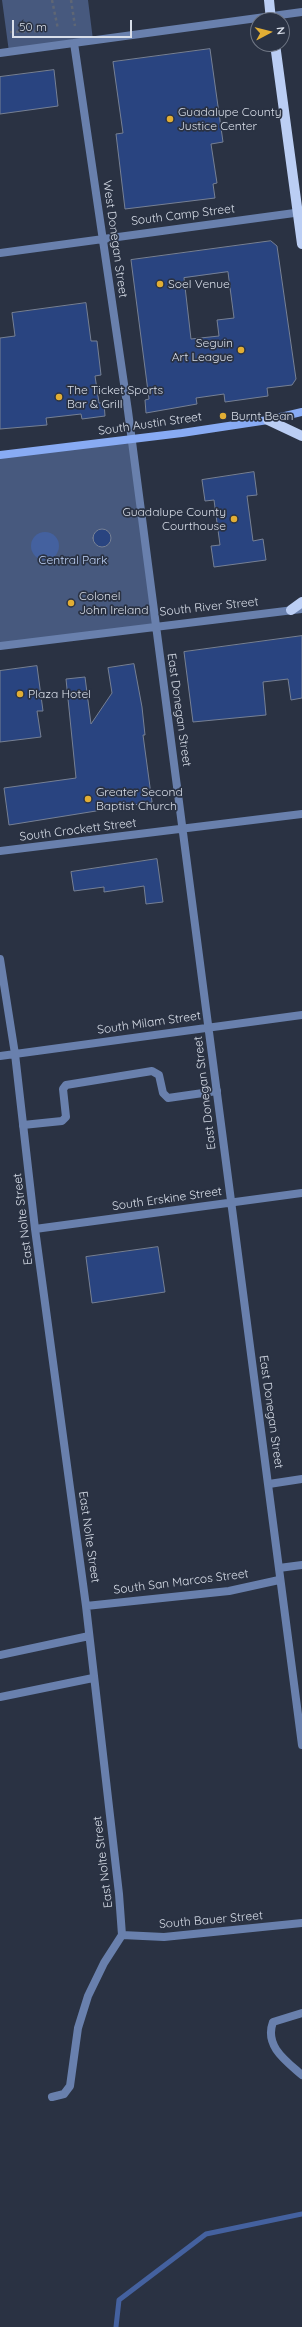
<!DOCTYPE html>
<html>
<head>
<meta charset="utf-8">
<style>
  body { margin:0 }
  #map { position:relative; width:302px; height:2327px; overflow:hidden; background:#2a3243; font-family:Quicksand,sans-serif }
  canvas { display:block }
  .north { position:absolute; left:250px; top:12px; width:40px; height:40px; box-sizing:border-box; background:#2a3243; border:1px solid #707785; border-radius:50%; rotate:83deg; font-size:11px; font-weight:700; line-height:16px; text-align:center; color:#d8dee9 }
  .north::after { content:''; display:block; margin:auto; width:14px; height:18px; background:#e2ae34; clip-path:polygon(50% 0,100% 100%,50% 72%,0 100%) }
  .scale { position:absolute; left:12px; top:20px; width:120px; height:18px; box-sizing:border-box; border:2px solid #d8dee9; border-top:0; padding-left:5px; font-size:12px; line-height:14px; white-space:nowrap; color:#d8dee9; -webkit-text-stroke:3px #2a3243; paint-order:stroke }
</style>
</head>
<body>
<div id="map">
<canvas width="302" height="2327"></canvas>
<div class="north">N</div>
<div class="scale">50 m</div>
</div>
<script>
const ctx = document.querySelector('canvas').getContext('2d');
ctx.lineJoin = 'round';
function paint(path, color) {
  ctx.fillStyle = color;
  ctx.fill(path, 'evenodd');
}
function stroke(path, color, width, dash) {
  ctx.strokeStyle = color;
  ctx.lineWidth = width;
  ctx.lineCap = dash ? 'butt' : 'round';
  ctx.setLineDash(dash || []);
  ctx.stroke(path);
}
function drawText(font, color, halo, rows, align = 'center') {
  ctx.font = font + ' Quicksand,sans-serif';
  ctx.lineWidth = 3.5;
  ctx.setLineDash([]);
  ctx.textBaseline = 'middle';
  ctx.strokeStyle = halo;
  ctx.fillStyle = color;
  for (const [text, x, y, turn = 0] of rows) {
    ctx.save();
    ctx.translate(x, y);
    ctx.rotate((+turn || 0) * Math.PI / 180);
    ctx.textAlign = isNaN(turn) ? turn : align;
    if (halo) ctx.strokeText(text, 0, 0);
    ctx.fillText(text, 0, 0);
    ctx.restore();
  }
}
paint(new Path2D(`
  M2 0H88L93 40 9 52Z
  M131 440 156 625 0 646V455Z`), '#47597e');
paint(new Path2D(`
  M31 546a14 14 0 1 1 28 0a14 14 0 1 1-28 0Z`), '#44619f');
stroke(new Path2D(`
  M116 2327 119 2300 206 2234 302 2214`), '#44619f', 5);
const building = new Path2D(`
  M210 49 223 142 211 144 217 183 213 184 215 198 125 209 116 134 123 133 113 62Z
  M54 70 58 106 0 114V77Z
  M271 241 277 246 296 379 292 385 267 388 268 396 225 402 224 394 196 398 197 404 146 413 145 400 149 399 131 260ZM228 272 234 318 217 320 219 336 191 339 184 278Z
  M86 303 91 341H97L101 375 95 376 99 403H104L105 416 82 419 81 414 46 418 47 425 0 429V338L15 336 12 313Z
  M254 472 257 495 247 496 253 541 263 539 266 560 214 567 211 546 220 545 214 500 205 501 202 480Z
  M93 538a9 9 0 1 1 18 0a9 9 0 1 1-18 0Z
  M302 636V698L291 700 288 679 263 682 266 715 193 722 184 652Z
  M134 664 142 707 145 735H143L152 802 9 825 4 788 76 778 66 679 85 677 91 724 112 693 108 668Z
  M37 666 43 711H37L41 737 0 742V671Z
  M157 859 163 902 146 904 144 886 104 892V887L74 891 71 872Z
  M158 1247 165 1292 92 1303 86 1257Z`);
paint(building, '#294480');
stroke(building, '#768094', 1);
stroke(new Path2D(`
  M52 0 58 29
  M71 0 75 26
  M10 32 40 31`), '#5e6675', 2.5, [3, 3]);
stroke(new Path2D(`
  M23 1125 62 1121 66 1117 63 1089 66 1085 152 1071 159 1075 163 1093 168 1098 217 1091
  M269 1484 302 1479`), '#6980ad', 8);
stroke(new Path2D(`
  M74 43 128 411 302 1745
  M0 53 302 12
  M0 253 302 212
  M0 646 302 609
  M0 851 302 814
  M0 959 15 1054 35 1229 86 1606 119 1894 122 1935 104 1963 88 1996 78 2028 70 2086 64 2094 52 2097
  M0 1056 302 1015
  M35 1229 302 1193
  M279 1568 302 1565
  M86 1606 229 1591 279 1580
  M0 1655 89 1636
  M0 1697 93 1678
  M122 1935 164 1937 302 1923
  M302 2013 273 2022C264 2046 286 2061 302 2075`), '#6980ad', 8);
stroke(new Path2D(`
  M0 455 182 433 268 420 302 412`), '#88abf4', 8);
stroke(new Path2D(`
  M269 0 271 20
  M275 44 302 244
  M268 420 302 436
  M291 610 302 602`), '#bbcef4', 10);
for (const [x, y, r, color] of [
  [170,119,4,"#e2ae34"],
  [160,284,4,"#e2ae34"],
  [241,350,4,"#e2ae34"],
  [59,397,4,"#e2ae34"],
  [223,416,4,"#e2ae34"],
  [234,519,4,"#e2ae34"],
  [71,603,4,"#e2ae34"],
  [20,694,4,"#e2ae34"],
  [88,799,4,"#e2ae34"]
]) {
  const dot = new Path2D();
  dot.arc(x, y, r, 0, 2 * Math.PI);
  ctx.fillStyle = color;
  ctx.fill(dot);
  stroke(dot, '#2a3243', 1.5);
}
drawText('12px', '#d8dee9', '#2a3243', [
  ["Guadalupe County",178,112],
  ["Justice Center",178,126],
  ["Soel Venue",168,284],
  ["Seguin",233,343,"right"],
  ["Art League",233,357,"right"],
  ["The Ticket Sports",67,390],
  ["Bar & Grill",67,404],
  ["Burnt Bean",231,416],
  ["Guadalupe County",226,512,"right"],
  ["Courthouse",226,526,"right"],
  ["Colonel",79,596],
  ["John Ireland",79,610],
  ["Plaza Hotel",28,694],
  ["Greater Second",96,792],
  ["Baptist Church",96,806]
], 'left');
drawText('12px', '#d8dee9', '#2a3243', [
  ["South Camp Street",183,215,-7],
  ["West Donegan Street",115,239,82],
  ["South Austin Street",150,424,-8],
  ["South River Street",209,607,-6],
  ["East Donegan Street",179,710,82],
  ["South Crockett Street",78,830,-7],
  ["South Milam Street",149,1023,-8],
  ["East Donegan Street",205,1093,-97],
  ["South Erskine Street",167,1199,-8],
  ["East Nolte Street",23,1219,-97],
  ["East Donegan Street",271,1412,82],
  ["East Nolte Street",89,1537,82],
  ["South San Marcos Street",181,1582,-7],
  ["East Nolte Street",103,1862,-97],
  ["South Bauer Street",211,1920,-5]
]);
drawText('12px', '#bed1f5', '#2a3243', [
  ["Central Park",73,560]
]);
</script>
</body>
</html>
